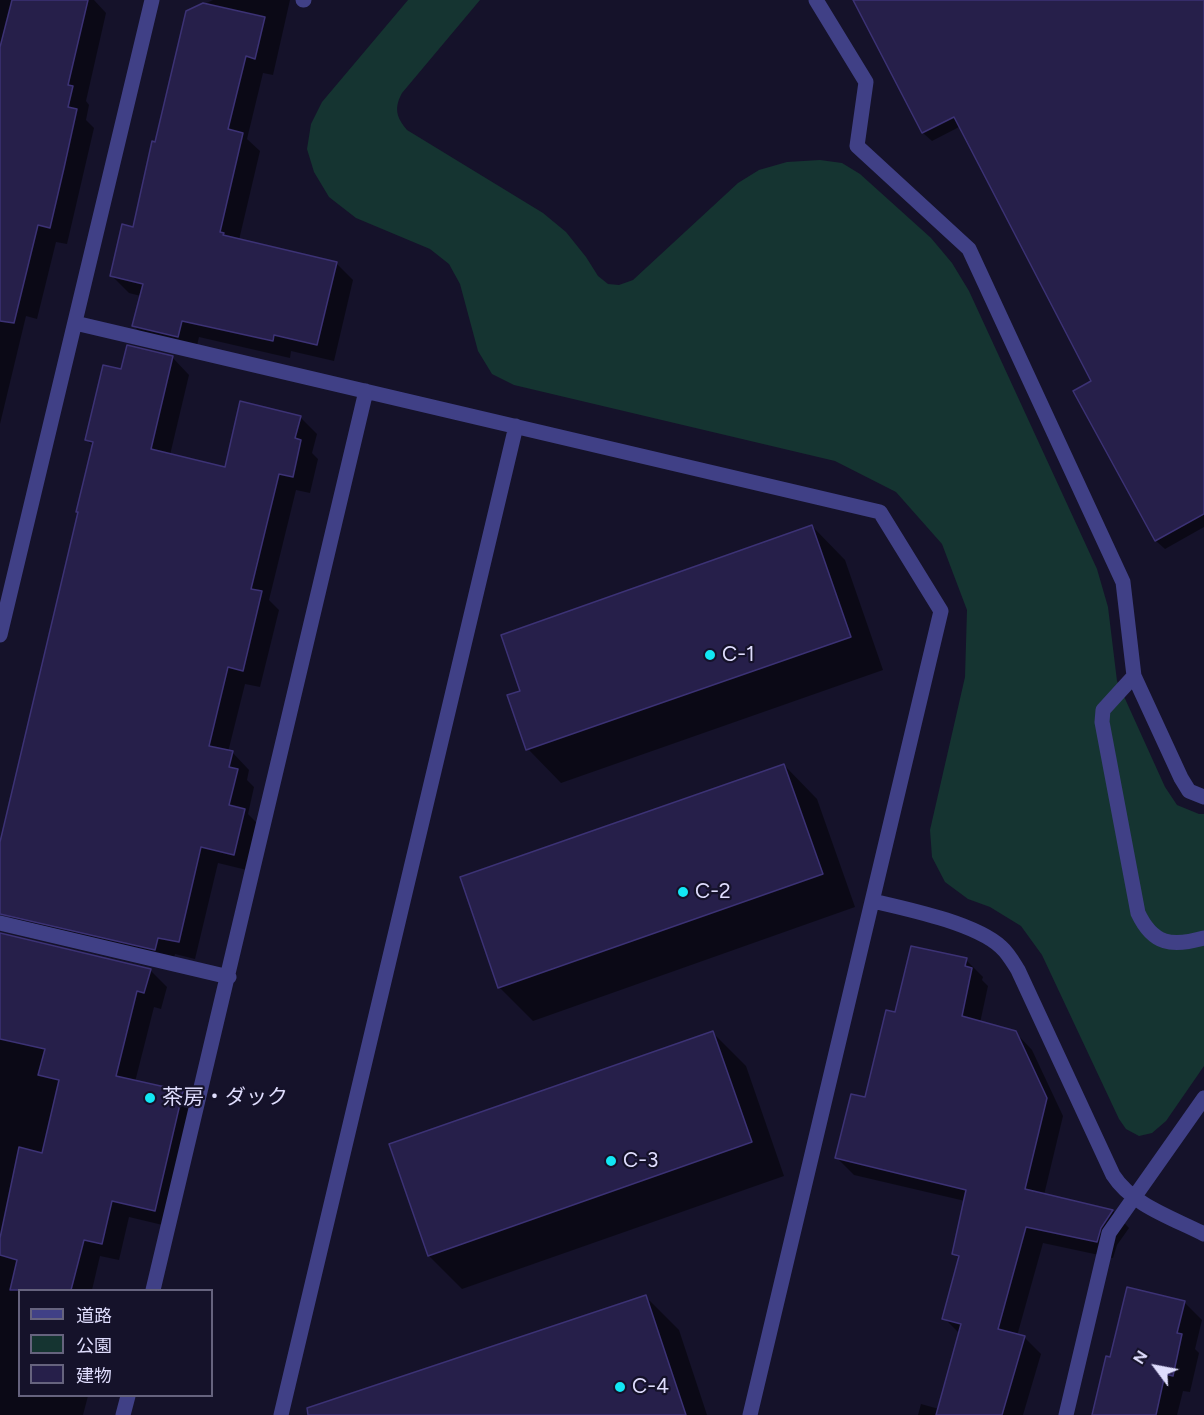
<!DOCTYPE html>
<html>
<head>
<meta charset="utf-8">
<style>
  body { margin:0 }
  #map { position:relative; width:1204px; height:1415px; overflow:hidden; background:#15122a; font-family:Figtree,"Noto Sans JP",sans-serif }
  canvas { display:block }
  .legend { position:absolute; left:18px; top:1289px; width:195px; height:108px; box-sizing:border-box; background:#15122a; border:2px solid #66637e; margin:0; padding:8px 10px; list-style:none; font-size:18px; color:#dfddfd }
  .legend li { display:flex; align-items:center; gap:12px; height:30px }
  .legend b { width:30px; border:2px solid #66637e }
  .north { position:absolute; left:1126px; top:1337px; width:60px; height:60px; -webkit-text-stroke:4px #15122a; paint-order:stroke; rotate:302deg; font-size:16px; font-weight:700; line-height:24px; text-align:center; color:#dfddfd }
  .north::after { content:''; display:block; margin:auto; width:21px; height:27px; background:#dfddfd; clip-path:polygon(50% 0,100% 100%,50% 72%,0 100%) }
</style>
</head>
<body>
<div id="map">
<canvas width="1204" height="1415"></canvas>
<ul class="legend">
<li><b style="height:8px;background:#404086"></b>道路</li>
<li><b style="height:16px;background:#153431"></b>公園</li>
<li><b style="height:16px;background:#261f4a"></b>建物</li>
</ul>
<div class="north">N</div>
</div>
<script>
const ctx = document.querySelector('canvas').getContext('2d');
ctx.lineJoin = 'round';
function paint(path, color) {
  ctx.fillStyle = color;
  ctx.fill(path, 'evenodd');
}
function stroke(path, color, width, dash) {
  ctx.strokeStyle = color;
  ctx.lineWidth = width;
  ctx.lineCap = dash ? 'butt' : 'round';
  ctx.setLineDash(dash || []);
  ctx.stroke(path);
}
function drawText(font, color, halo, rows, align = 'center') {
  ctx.font = font + ' Figtree,"Noto Sans JP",sans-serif';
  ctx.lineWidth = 4.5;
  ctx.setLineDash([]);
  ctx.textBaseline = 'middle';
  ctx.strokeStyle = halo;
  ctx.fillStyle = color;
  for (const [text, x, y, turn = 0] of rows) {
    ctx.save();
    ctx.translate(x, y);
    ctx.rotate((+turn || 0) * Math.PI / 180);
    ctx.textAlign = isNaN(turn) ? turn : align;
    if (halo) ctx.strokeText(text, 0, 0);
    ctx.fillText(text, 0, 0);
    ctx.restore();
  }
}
paint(new Path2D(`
  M408 0H480L402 93C394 108 396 117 407 130L543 213 566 232 586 257 598 276 608 284 619 285 633 280 738 183 759 170 787 162 820 160 842 163 860 174 931 238 952 263 969 291 1097 569 1108 607 1117 681 1165 787 1177 805 1199 814H1204V1066L1166 1121 1152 1133 1139 1136 1126 1129 1119 1119 1042 955 1021 926 990 907 968 899 945 882 932 857 930 830 965 677 967 610 942 544 896 492 835 461 514 385 492 374 478 351 460 284 449 264 430 249 356 218 329 197 314 172 307 149 311 124 322 102Z`), '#153431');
paint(new Path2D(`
  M0 0H94L106 13 86 101 89 105 86 120 94 128 67 244 56 242 37 319 26 316 0 424Z
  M213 0H290L273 75 263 73 247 139 260 151 239 240 336 263 353 280 334 361 291 351 290 358 199 337 195 354 151 343 134 326 141 296 129 293 112 276 134 228 188 12Z
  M855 0H1204V527L1165 549 1156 541 1075 392 1093 382 961 126 932 141 923 133Z
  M172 357 189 375 170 455 226 469 300 417 317 434 312 453 318 459 310 493 296 490 269 600 279 610 260 687 245 684 228 752H232L249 770 247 780 254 787 248 814 261 827 251 871 218 863 195 959 175 954 172 966 23 931 6 913 0 899V840H2L79 513 93 446 87 440 122 371Z
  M812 526 845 560 883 670 561 783 528 749 509 696 521 692Z
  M784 765 817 799 855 907 533 1021 499 987Z
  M0 935 150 970 167 987 161 1009 154 1007 135 1082 182 1092 199 1109 171 1227 129 1217 119 1260 100 1256 92 1290H20V1396H88L83 1415H0Z
  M966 960 983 977 982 980 988 986 980 1023 1015 1032 1032 1050 1063 1116 1044 1195 1113 1211 1129 1228 1117 1245 1113 1258 1043 1243 1017 1336 1024 1337 1041 1354 1023 1415H918L921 1404 939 1409 960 1334 944 1318 960 1260 953 1253 965 1201 854 1175 837 1158 866 1099 896 1014Z
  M712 1032 746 1066 784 1176 462 1289 429 1256Z
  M646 1297 679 1330 707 1415H326Z
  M1184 1302 1202 1320 1195 1349 1199 1353 1190 1392 1183 1391 1177 1415H1093L1111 1358Z`), '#0007');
const building = new Path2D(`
  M12 0H88L68 85 73 86 68 107 77 109 64 168 50 228 38 225 14 323 0 321V47Z
  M853 0H1204V514L1155 541 1073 391 1091 381 954 117 922 133Z
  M203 3 265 17 255 59 246 56 228 129 243 133 220 232 224 233 223 235 337 262 317 345 274 335 273 341 182 321 178 337 132 326 143 284 110 276 122 224 133 227 152 141 155 142 186 11Z
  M127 345 173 356 151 449 225 467 240 401 301 416 295 438 301 440 293 477 279 474 251 589 262 591 243 671 228 667 209 746 233 751 229 767 238 769 229 805 245 809 234 855 201 847 179 942 158 938 155 950 0 914V842L78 512H76L93 442 85 440 103 365 121 369Z
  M812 525 851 637 526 750 507 695 520 691 501 635Z
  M784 764 823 874 498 988 460 877Z
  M0 933 151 969 144 993 137 991 116 1076 183 1091 155 1211 112 1201 102 1244 84 1240 71 1290H10L17 1260 0 1255V1238L19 1147 42 1153 59 1080 38 1075 45 1049 0 1039Z
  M911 946 967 958 965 966 972 968 962 1016 1016 1031 1047 1098 1025 1189 1113 1210 1101 1228 1097 1242 1026 1227 998 1329 1025 1336 1002 1415H936L961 1324 942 1319 959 1256 952 1254 966 1190 835 1158 851 1094 865 1097 886 1010 895 1012Z
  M713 1031 752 1142 428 1256 389 1144Z
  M1127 1287 1185 1301 1177 1333 1182 1334 1173 1376 1165 1374 1156 1415H1092L1106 1356 1110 1357Z
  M646 1295 686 1415H308L307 1408Z`);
paint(building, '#261f4a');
stroke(building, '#3c3275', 1.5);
stroke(new Path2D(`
  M303 0H304
  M816 0 866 82 857 146 969 249 1123 582 1134 676 1181 778 1189 791 1204 797
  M75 323 880 512 941 611 750 1415
  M0 635 152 0
  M1134 676 1103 710 1102 722 1138 913C1153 945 1172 947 1204 938
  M873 901C907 909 975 923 1001 947 1008 953 1013 962 1018 970L1113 1175C1132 1205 1173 1218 1204 1234
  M0 923 229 977
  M153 1290 366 391
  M123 1415 128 1396
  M281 1415 516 426
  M1066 1415 1109 1233 1204 1098`), '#404086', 15);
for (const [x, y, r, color] of [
  [710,655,6,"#12e7f4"],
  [683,892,6,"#12e7f4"],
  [150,1098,6,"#12e7f4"],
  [611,1161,6,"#12e7f4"],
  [620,1387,6,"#12e7f4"]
]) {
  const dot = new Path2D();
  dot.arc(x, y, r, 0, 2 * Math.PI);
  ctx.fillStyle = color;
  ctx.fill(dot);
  stroke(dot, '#15122a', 2);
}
drawText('21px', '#dfddfd', '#15122a', [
  ["C-1",722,655],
  ["C-2",695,892],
  ["茶房・ダック",162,1098],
  ["C-3",623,1161],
  ["C-4",632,1387]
], 'left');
</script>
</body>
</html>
